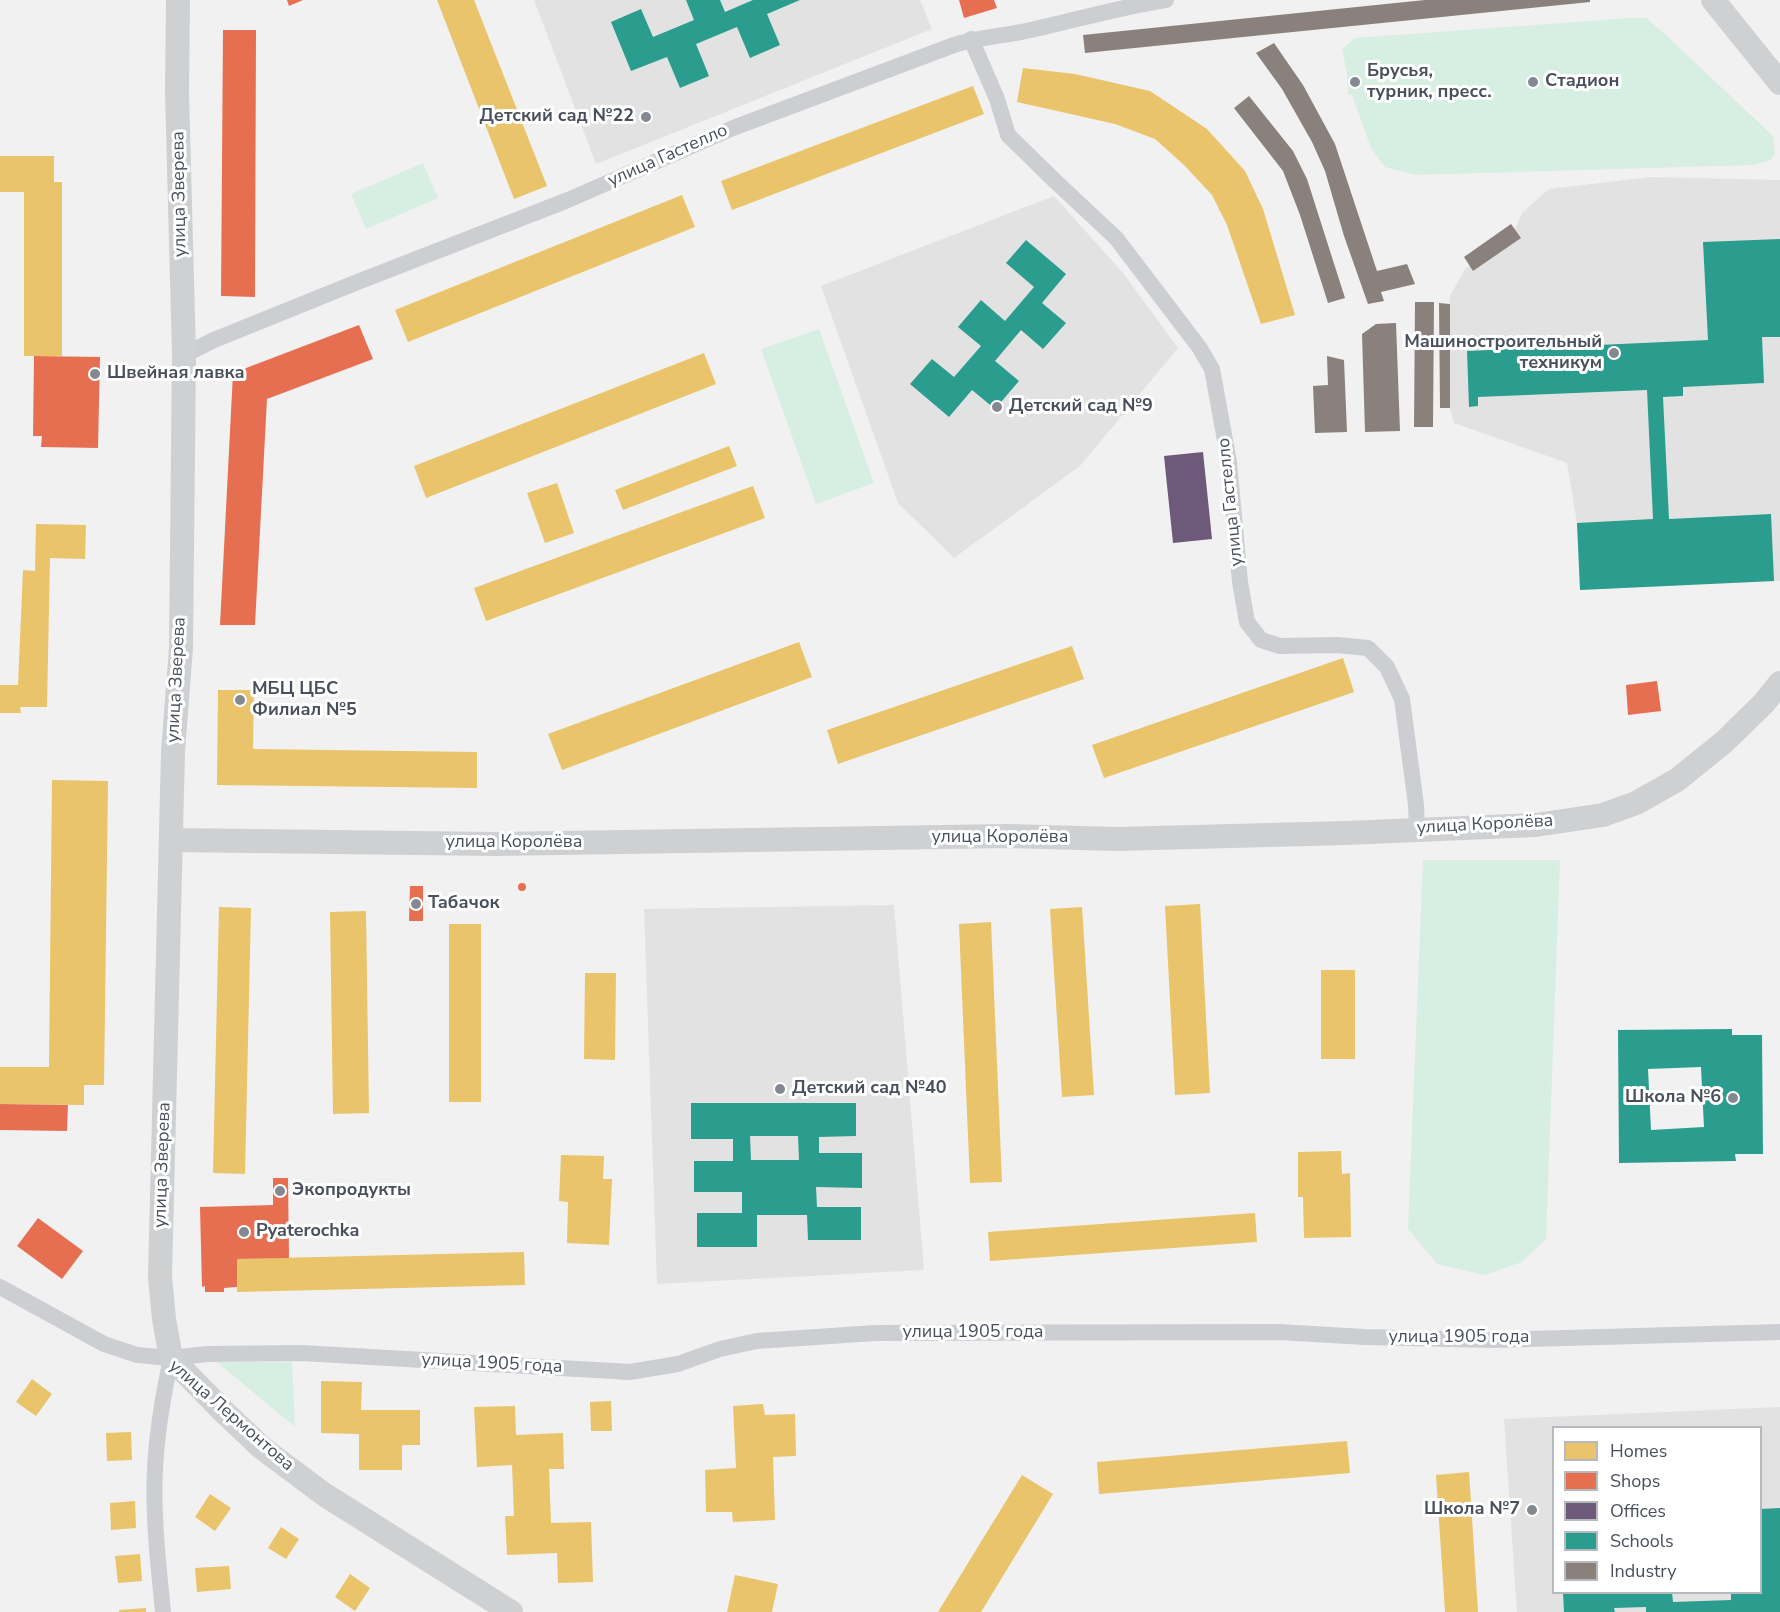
<!DOCTYPE html>
<html>
<head>
<meta charset="utf-8">
<style>
  body { margin:0 }
  #map { position:relative; width:1780px; height:1612px; overflow:hidden; background:#f1f1f1; font-family:"Nunito Sans",sans-serif }
  canvas { display:block }
  .legend { position:absolute; left:1552px; top:1426px; width:210px; height:168px; box-sizing:border-box; background:#fff; border:2px solid #b6b9be; margin:0; padding:8px 10px; list-style:none; font-size:18px; color:#49505c }
  .legend li { display:flex; align-items:center; gap:12px; height:30px }
  .legend b { width:30px; border:2px solid #b6b9be }
</style>
</head>
<body>
<div id="map">
<canvas width="1780" height="1612"></canvas>
<ul class="legend">
<li><b style="height:16px;background:#e9c46a"></b>Homes</li>
<li><b style="height:16px;background:#e76f51"></b>Shops</li>
<li><b style="height:16px;background:#6d597a"></b>Offices</li>
<li><b style="height:16px;background:#2a9d8f"></b>Schools</li>
<li><b style="height:16px;background:#8a817c"></b>Industry</li>
</ul>
</div>
<script>
const ctx = document.querySelector('canvas').getContext('2d');
ctx.lineJoin = 'round';
function paint(path, color) {
  ctx.fillStyle = color;
  ctx.fill(path, 'evenodd');
}
function stroke(path, color, width, dash) {
  ctx.strokeStyle = color;
  ctx.lineWidth = width;
  ctx.lineCap = dash ? 'butt' : 'round';
  ctx.setLineDash(dash || []);
  ctx.stroke(path);
}
function drawText(font, color, halo, rows, align = 'center') {
  ctx.font = font + ' "Nunito Sans",sans-serif';
  ctx.lineWidth = 6;
  ctx.setLineDash([]);
  ctx.textBaseline = 'middle';
  ctx.strokeStyle = halo;
  ctx.fillStyle = color;
  for (const [text, x, y, turn = 0] of rows) {
    ctx.save();
    ctx.translate(x, y);
    ctx.rotate((+turn || 0) * Math.PI / 180);
    ctx.textAlign = isNaN(turn) ? turn : align;
    if (halo) ctx.strokeText(text, 0, 0);
    ctx.fillText(text, 0, 0);
    ctx.restore();
  }
}
paint(new Path2D(`
  M534 0H920L932 29 596 164Z
  M1651 177 1780 180V581L1580 590 1577 523 1567 463 1454 423 1448 402 1450 296 1465 269 1512 236 1522 213 1549 189Z
  M1054 196 1123 273 1178 348 1080 466 954 558 898 503 821 286Z
  M894 905 924 1270 657 1284 644 909Z
  M1780 1407V1612H1517L1504 1419ZM1554 1428H1760V1592H1554Z`), '#e3e2e2');
paint(new Path2D(`
  M1631 18H1646L1667 36 1773 136 1775 154 1771 160 1754 165 1415 175 1385 167 1371 148 1352 95 1348 94 1347 73 1342 49 1355 38Z
  M423 163 438 198 366 229 351 194Z
  M819 329 874 483 816 504 761 349Z
  M1423 860H1560L1546 1239 1522 1262 1485 1275 1437 1264 1408 1229Z
  M217 1362H292L295 1427Z`), '#d7eee3');
paint(new Path2D(`
  M437 0H474L547 186 514 199Z
  M1023 68 1075 74 1150 91 1207 129 1245 171 1263 209 1295 315 1261 324 1227 225 1212 195 1184 165 1155 139 1115 124 1017 102Z
  M973 86 984 114 732 210 721 181Z
  M0 156H54V182H62V356H24V192H0Z
  M682 195 695 227 408 342 395 310Z
  M704 353 716 384 426 498 414 466Z
  M729 446 737 466 623 510 615 490Z
  M557 483 574 533 545 543 527 493Z
  M753 486 765 518 486 621 474 588Z
  M36 524 86 525 85 559 50 558 47 707H20L21 713H0V685H18L23 570 35 571Z
  M799 642 812 677 562 770 548 734Z
  M1072 646 1084 679 838 764 827 730Z
  M1343 658 1354 692 1104 778 1092 745Z
  M218 690H254L253 749 477 752V788L217 785Z
  M52 780 108 781 104 1085H84V1105L0 1104V1067H49Z
  M1200 904 1210 1093 1175 1095 1165 906Z
  M219 907 251 908 245 1174 213 1173Z
  M1082 907 1094 1095 1062 1097 1050 909Z
  M366 911 369 1113 333 1114 330 912Z
  M991 922 1002 1182 970 1183 959 924Z
  M449 924H481V1102H449Z
  M1321 970H1355V1059H1321Z
  M585 973H616L615 1060 584 1059Z
  M1341 1151 1342 1174 1350 1173 1351 1237 1304 1238 1303 1197H1298V1152Z
  M561 1155 604 1156 603 1179H612L609 1245 567 1243 568 1202 559 1201Z
  M1255 1213 1257 1242 990 1261 988 1232Z
  M524 1252 525 1285 237 1292V1259Z
  M32 1379 52 1394 36 1416 16 1402Z
  M321 1381 362 1382 361 1410H420V1445H402V1470H359V1434L321 1433Z
  M611 1401 612 1431H591L590 1402Z
  M763 1404 765 1415 795 1414 796 1456 773 1457 775 1520 733 1522 732 1512H706L705 1470 736 1468 733 1406Z
  M515 1406 516 1435 563 1433 564 1469H549L551 1523 591 1522 593 1582 558 1583 557 1553 507 1555 505 1516H514L512 1465 477 1467 474 1407Z
  M131 1432 132 1460 107 1461 106 1433Z
  M1347 1441 1350 1473 1099 1494 1097 1462Z
  M1469 1472 1478 1612H1445L1436 1475Z
  M1022 1475 1053 1494 981 1612H938Z
  M210 1494 231 1508 215 1531 195 1517Z
  M135 1501 136 1528 111 1530 110 1503Z
  M281 1527 299 1539 286 1559 268 1548Z
  M140 1554 142 1581 118 1583 115 1556Z
  M229 1566 231 1589 197 1592 195 1568Z
  M350 1574 370 1588 355 1611 335 1597Z
  M735 1575 778 1584 772 1612H727Z
  M146 1608V1612H119V1610Z`), '#e9c46a');
paint(new Path2D(`
  M287 0H303L289 6Z
  M959 0H994L997 8 964 18Z
  M223 30H256L255 297 221 296Z
  M359 325 373 359 267 399 255 625H220L233 373Z
  M34 356 100 357 98 448 41 447 42 436H33Z
  M1657 681 1661 711 1628 715 1626 685Z
  M518 887a4 4 0 1 1 8 0a4 4 0 1 1-8 0Z
  M410 886H423V921H409Z
  M0 1104 68 1105 67 1131 0 1130Z
  M273 1178H288L289 1258 237 1259V1287L224 1288V1292H205V1286L202 1287 200 1207 273 1205Z
  M38 1218 83 1251 62 1279 17 1246Z`), '#e76f51');
paint(new Path2D(`
  M1203 452 1212 539 1173 543 1164 456Z`), '#6d597a');
paint(new Path2D(`
  M686 0H720L725 12 753 0H800L767 14 780 45 750 58 737 27 696 44 709 76 680 88 667 57 631 71 611 22 641 9 653 37 694 20Z
  M1780 239V337H1762L1764 383 1683 387V396L1663 397 1669 519 1771 514 1774 581 1580 590 1577 523 1653 519 1647 390 1478 397V406L1469 407 1467 351 1708 340 1703 242Z
  M1026 240 1066 274 1042 303 1066 323 1043 349 1021 330 995 361 1019 381 995 409 972 390 949 417 910 384 932 359 954 377 981 346 958 327 981 300 1005 321 1034 287 1006 263Z
  M1732 1029V1035H1762L1763 1154H1735L1736 1161 1619 1163 1618 1030ZM1701 1067 1704 1127 1651 1130 1648 1069Z
  M691 1103H856V1136L819 1137V1153H862V1188L816 1187 817 1207H861V1240H808L807 1215H757V1247H697V1213H742V1192H694V1161H733V1139H691ZM750 1136H798L799 1160H751Z
  M1780 1508V1612H1646V1607L1614 1608 1615 1612H1564L1563 1592H1672L1673 1602 1731 1600V1592H1760V1509Z`), '#2a9d8f');
paint(new Path2D(`
  M1425 0H1590V2L1085 53 1083 35Z
  M1274 43 1303 85 1335 144 1377 271 1407 264 1415 284 1381 292 1384 301 1368 304 1344 236 1325 171 1312 142 1282 89 1256 53Z
  M1249 96 1293 151 1307 179 1345 298 1328 303 1300 215 1283 171 1234 108Z
  M1511 224 1521 238 1473 271 1464 257Z
  M1415 302H1434L1433 427H1414Z
  M1439 303 1450 304V408H1440Z
  M1396 323 1400 431 1365 432 1362 334 1376 324Z
  M1327 356 1344 360 1347 432 1315 433 1313 386 1328 385Z`), '#8a817c');
stroke(new Path2D(`
  M971 39 997 99 1008 135 1055 181 1116 238 1199 347 1212 369 1229 462 1240 582 1247 622 1261 640 1280 646 1337 645 1368 648 1387 667 1402 699 1416 805 1417 830
  M184 355 214 340 355 283 568 200 733 128 954 45C979 37 1005 36 1031 30 1076 20 1120 7 1166 0
  M0 1287 104 1344 137 1355 171 1358 207 1354 302 1353 630 1372 678 1364 720 1349 757 1341 875 1333 1279 1332 1364 1337 1494 1340 1780 1332
  M163 1612C160 1580 156 1547 155 1515 152 1462 160 1410 171 1358`), '#ccced1', 16);
stroke(new Path2D(`
  M178 0 177 92 184 355 181 648 173 751 160 1277 164 1319 171 1358 223 1411 262 1448 325 1495 511 1612
  M1713 0 1780 83
  M172 840 495 844 1008 836 1117 839 1346 833 1536 825 1603 815 1636 803 1677 780 1724 742 1764 703 1780 683`), '#ced0d2', 24);
for (const [x, y, r, color] of [
  [1355,82,6,"#848890"],
  [1533,82,6,"#848890"],
  [646,117,6,"#848890"],
  [1614,353,6,"#848890"],
  [95,374,6,"#848890"],
  [997,407,6,"#848890"],
  [240,700,6,"#848890"],
  [416,904,6,"#848890"],
  [780,1089,6,"#848890"],
  [1733,1098,6,"#848890"],
  [280,1191,6,"#848890"],
  [244,1232,6,"#848890"],
  [1532,1510,6,"#848890"]
]) {
  const dot = new Path2D();
  dot.arc(x, y, r, 0, 2 * Math.PI);
  ctx.fillStyle = color;
  ctx.fill(dot);
  stroke(dot, '#fff', 2);
}
drawText('bold 18px', '#49505c', '#fff', [
  ["Брусья,",1367,72],
  ["турник, пресс.",1367,93],
  ["Стадион",1545,82],
  ["Детский сад №22",634,117,"right"],
  ["Машиностроительный",1602,343,"right"],
  ["техникум",1602,364,"right"],
  ["Швейная лавка",107,374],
  ["Детский сад №9",1009,407],
  ["МБЦ ЦБС",252,690],
  ["Филиал №5",252,711],
  ["Табачок",428,904],
  ["Детский сад №40",792,1089],
  ["Школа №6",1721,1098,"right"],
  ["Экопродукты",292,1191],
  ["Pyaterochka",256,1232],
  ["Школа №7",1520,1510,"right"]
], 'left');
drawText('18px', '#49505c', '#fff', [
  ["улица Гастелло",668,156,-24],
  ["улица Зверева",180,194,-91],
  ["улица Гастелло",1231,502,-96],
  ["улица Зверева",177,680,-87],
  ["улица Королёва",1485,825,-3],
  ["улица Королёва",1000,838],
  ["улица Королёва",514,843],
  ["улица Зверева",163,1165,-88],
  ["улица 1905 года",973,1333],
  ["улица 1905 года",1459,1338],
  ["улица 1905 года",492,1364,3],
  ["улица Лермонтова",231,1416,41]
]);
</script>
</body>
</html>
